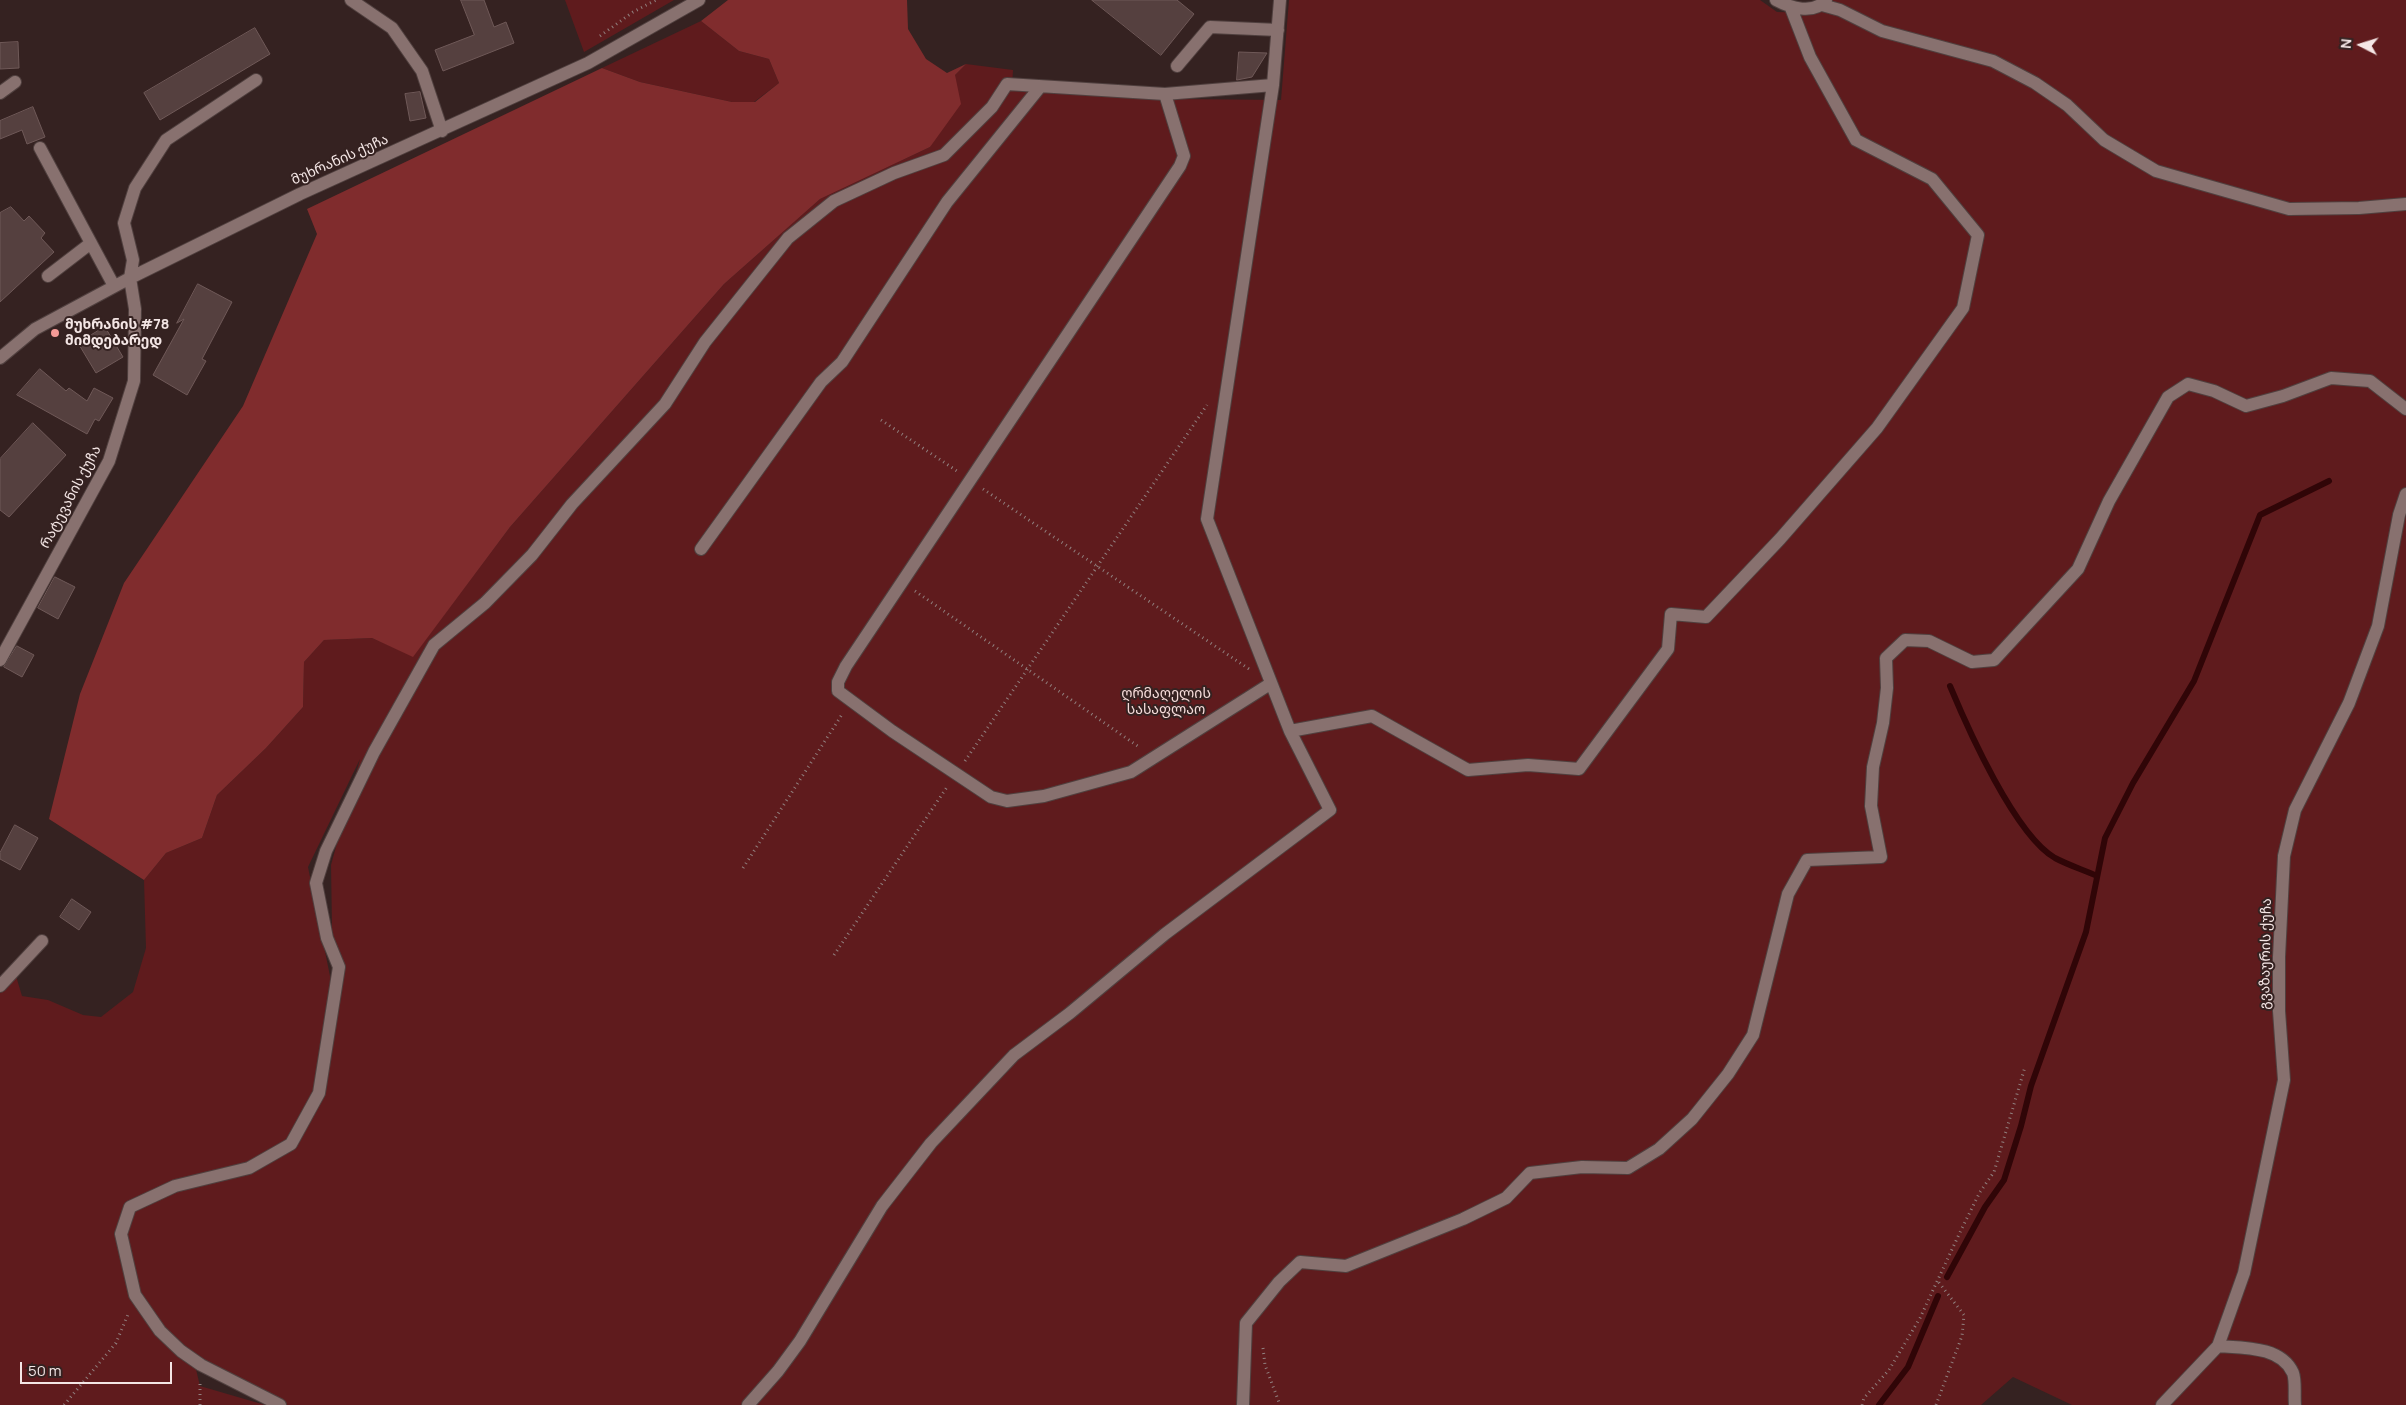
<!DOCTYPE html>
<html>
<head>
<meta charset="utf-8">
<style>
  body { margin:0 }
  #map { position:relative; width:2406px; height:1405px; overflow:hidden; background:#352221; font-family:Manrope,sans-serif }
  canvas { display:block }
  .north { position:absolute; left:2336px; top:20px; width:50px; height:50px; -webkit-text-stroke:4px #352221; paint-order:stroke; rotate:275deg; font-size:14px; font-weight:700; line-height:20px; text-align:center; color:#f4e6e5 }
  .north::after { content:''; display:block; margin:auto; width:18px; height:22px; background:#f4e6e5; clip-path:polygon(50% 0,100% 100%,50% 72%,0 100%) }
  .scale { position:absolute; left:20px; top:1362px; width:152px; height:22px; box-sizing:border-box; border:2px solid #f4e6e5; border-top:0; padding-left:6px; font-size:15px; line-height:18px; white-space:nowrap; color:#f4e6e5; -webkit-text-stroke:4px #352221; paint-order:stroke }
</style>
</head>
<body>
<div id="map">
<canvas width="2406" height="1405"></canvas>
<div class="north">N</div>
<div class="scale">50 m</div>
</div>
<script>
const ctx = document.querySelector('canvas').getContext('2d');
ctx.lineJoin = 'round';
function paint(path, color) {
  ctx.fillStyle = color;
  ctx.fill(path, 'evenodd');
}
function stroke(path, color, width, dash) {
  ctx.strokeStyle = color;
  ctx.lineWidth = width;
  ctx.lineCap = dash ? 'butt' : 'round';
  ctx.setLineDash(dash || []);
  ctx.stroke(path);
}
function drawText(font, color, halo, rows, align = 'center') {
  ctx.font = font + ' Manrope,"Noto Sans Georgian",sans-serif';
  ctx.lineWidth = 4;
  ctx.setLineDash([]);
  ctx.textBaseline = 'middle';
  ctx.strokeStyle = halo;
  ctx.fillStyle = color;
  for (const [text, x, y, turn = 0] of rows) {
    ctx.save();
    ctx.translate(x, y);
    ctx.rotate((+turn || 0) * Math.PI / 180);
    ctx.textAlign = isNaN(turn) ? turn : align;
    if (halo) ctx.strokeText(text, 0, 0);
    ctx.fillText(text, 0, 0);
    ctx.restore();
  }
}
paint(new Path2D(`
  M565 0H674L584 52Z
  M1289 0H1760L1777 12 1818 13 1830 0H2406V1405H2072L2013 1377 1981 1405H276L194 1361 200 1386 265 1405H0V989L16 976 22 996 48 1000 83 1015 101 1017 133 992 146 948 144 880 166 853 202 838 217 795 266 748 303 707 304 662 324 640 372 638 413 656 510 527 724 284 820 199 930 147 955 75 966 64 1013 70 1012 86 1173 99 1281 100ZM360 759 331 865 333 991 308 867Z
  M701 21 739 51 769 59 779 83 754 102H732L640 82 602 68Z`), '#5f1b1d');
paint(new Path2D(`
  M728 0H907L908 29 926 59 947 73 966 64 955 75 961 104 930 147 820 199 724 284 510 527 413 657 372 638 324 640 304 662 303 707 266 748 217 795 202 838 166 853 144 880 49 819 80 694 124 583 243 406 317 234 307 209 602 68 640 82 732 102H755L779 83 769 59 739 51 701 21Z`), '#802c2d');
stroke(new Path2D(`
  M1950 686C1968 729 2015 835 2055 858 2068 865 2084 870 2097 876
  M1947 1277 1985 1207 2004 1180 2021 1126 2031 1086 2086 932 2105 838 2133 783 2194 681 2260 515 2329 481
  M1879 1405 1908 1367 1938 1296`), '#300507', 6);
const building = new Path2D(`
  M461 0H484L494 27 506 22 514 43 443 71 435 50 474 35Z
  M1092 0H1177L1194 14 1161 55Z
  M255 28 270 54 160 120 144 93Z
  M18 42 19 68 0 69V43Z
  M1239 52 1267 53 1252 77 1237 80Z
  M420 92 426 118 410 121 405 94Z
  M33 107 45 137 27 144 22 130 0 139V121Z
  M11 207 24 221 29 216 45 233 41 238 54 252 0 302V213Z
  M198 284 232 302 202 359 206 361 187 395 153 375 184 319 177 323Z
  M105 327 123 357 96 373 78 343Z
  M40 369 66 391 69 388 87 401 94 388 113 398 99 421 95 419 87 434 17 395Z
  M33 423 66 455 9 517 0 510V459Z
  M55 577 75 587 58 619 38 608Z
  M17 646 34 655 22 677 4 667Z
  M15 825 38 838 20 870 0 859V853Z
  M72 899 91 912 79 930 60 917Z`);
paint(building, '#55403f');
stroke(building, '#6f5958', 1);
const minor = new Path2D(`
  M351 0 392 28 422 71 442 131
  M1776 0C1791 8 1813 15 1826 0
  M1822 5 1840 10 1882 31 1993 61 2035 83 2067 105 2104 140 2156 171 2289 209 2359 208 2406 204
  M1177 66 1210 27 1278 30
  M0 93 15 82
  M1165 94 1184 156 1180 166 846 666 838 682V691L892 731 991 797 1007 801 1044 796 1131 772 1270 684
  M40 148 114 286
  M48 276 91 243
  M0 358 35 329 130 278 300 194 588 63 699 0
  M701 549 821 382 842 362 947 202 1040 87
  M0 660 109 461 134 381 135 309 130 278 133 260 124 223 135 188 166 140 256 80
  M1290 731 1372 716 1468 770 1528 765 1579 769 1668 649 1671 614 1706 617 1780 539 1877 428 1963 308 1978 235 1932 179 1856 140 1810 57 1791 8
  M0 986 42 941
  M2218 1346C2243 1348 2281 1346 2293 1373 2296 1381 2294 1396 2295 1405
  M280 1405 201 1365 181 1351 160 1331 135 1295 121 1234 130 1207 175 1186 249 1168 291 1144 319 1093 339 967 327 938 316 883 326 851 374 752 434 645 485 603 532 555 572 504 665 404 705 342 788 238 834 201 894 173 944 155 992 107 1007 84 1165 94 1273 85
  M748 1405 778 1371 800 1341 882 1206 931 1143 1014 1055 1070 1013 1165 934 1330 810 1290 731 1207 519 1273 85 1280 0
  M1243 1405 1246 1323 1279 1282 1300 1262 1346 1266 1463 1219 1506 1198 1530 1173 1582 1167 1628 1168 1659 1149 1692 1119 1728 1074 1753 1035 1788 894 1807 860 1881 857 1871 806 1873 767 1883 723 1887 688 1886 658 1905 640 1929 641 1972 662 1994 660 2078 569 2109 501 2168 397 2188 384 2214 391 2246 406 2283 396 2331 378 2370 381 2406 409
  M2162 1405 2218 1346 2244 1273 2284 1080 2279 1011V957L2284 856 2295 810 2349 703 2378 626 2399 515 2406 494`);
stroke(minor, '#50403f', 14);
stroke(new Path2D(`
  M600 36 633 12 656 0
  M881 420 957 471
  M983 489 1249 669
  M915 591 1139 747
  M965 761 1207 405
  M743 868 843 713
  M834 955 947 787
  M1263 1348 1265 1365 1280 1405
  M64 1405 116 1343 129 1312
  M200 1405V1381
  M1862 1405 1864 1398 1889 1370 1920 1318 1962 1228 1980 1192 1994 1172 2025 1067
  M1936 1405 1962 1336 1964 1315 1937 1280`), '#91807f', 3, [1, 4]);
stroke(minor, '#88716f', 12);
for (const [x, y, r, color] of [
  [55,333,5,"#f59b97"]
]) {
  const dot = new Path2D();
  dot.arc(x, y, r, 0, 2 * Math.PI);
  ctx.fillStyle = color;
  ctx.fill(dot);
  stroke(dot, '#352221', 2);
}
drawText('14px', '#f4e6e5', '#352221', [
  ["მუხრანის ქუჩა",340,160,-24],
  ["რატევანის ქუჩა",71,497,-62],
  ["გვაზაურის ქუჩა",2266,954,-89]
]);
drawText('bold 14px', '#f4e6e5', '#352221', [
  ["მუხრანის #78",65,325],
  ["მიმდებარედ",65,341]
], 'left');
drawText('14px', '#f5dbd9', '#352221', [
  ["ღრმაღელის",1166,694],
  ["სასაფლაო",1166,710]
]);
</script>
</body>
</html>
